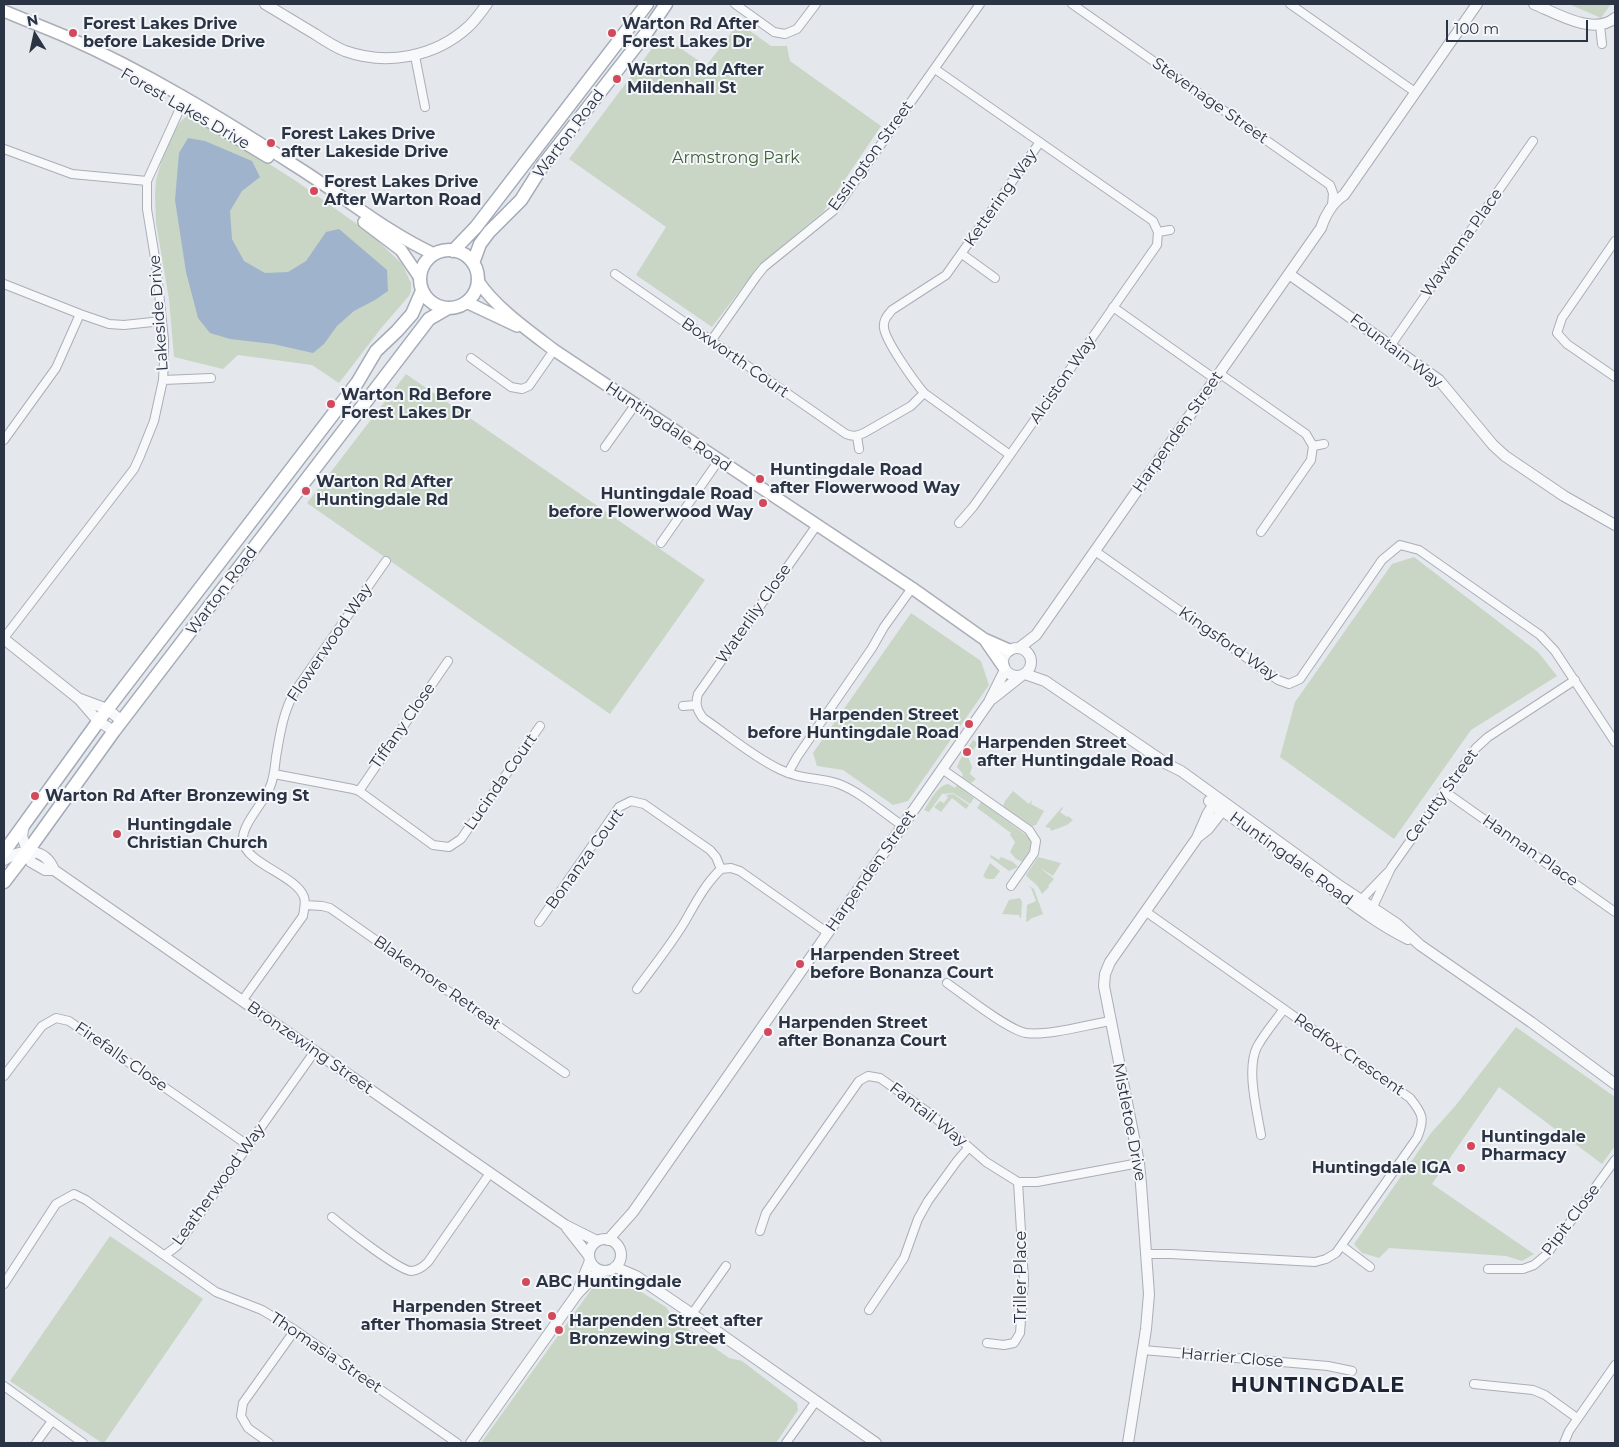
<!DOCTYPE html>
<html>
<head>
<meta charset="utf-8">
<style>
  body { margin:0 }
  #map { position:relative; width:1619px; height:1447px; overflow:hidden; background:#e4e7ec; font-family:Montserrat,sans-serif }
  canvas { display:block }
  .frame { position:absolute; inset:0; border:5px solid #2b3445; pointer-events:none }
  .north { position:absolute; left:10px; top:10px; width:50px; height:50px; -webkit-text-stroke:4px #f4f6f9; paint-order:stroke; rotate:350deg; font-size:14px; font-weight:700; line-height:20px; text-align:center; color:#2b3445 }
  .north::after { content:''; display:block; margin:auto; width:18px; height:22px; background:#2b3445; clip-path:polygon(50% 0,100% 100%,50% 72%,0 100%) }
  .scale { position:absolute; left:1446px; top:20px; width:142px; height:22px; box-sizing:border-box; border:2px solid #2b3445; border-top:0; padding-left:6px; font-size:15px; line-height:18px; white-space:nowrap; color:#2b3445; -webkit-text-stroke:4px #f4f6f9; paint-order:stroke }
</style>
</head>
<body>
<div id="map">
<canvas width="1619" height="1447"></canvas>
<div class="frame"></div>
<div class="north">N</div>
<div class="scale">100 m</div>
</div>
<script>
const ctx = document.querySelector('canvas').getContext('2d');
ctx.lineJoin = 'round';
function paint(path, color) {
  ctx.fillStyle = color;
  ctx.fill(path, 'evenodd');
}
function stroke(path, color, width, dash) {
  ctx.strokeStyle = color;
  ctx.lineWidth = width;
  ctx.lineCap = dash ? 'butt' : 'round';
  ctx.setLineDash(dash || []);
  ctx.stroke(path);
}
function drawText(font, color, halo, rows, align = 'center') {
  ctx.font = font + ' Montserrat,sans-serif';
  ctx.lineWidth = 4;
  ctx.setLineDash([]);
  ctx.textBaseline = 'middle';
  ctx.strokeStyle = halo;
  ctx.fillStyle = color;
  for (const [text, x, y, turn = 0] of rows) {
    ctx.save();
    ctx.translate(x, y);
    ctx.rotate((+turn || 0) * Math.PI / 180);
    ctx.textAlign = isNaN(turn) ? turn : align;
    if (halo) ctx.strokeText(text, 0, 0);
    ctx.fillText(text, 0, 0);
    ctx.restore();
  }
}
paint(new Path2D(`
  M1569 4H1611L1601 18Z
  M739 23 771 46H787L790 61 881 126 823 212 760 264 712 327 636 275 666 227 569 159 662 35 706 66Z
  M187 116H194L296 181 371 234 402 264 411 283V291L409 296 382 327 339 383 312 365 238 355 223 369 174 357 169 299 156 223 155 195 156 180 163 156 175 130 181 121Z
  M406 374 705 580 610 714 307 503Z
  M1414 557 1538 652 1557 676 1471 730 1394 839 1280 757 1295 702 1392 564Z
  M911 613 981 661 989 685 908 801 893 805 843 770 817 766 813 753Z
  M973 740 978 743 968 757 972 767 970 774 976 779 971 783 962 777 963 774 957 767 960 760Z
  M948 784 955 788 957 785 974 798 970 804 953 793 942 794 929 812 924 810C930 801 937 786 948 784Z
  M1013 791 1029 804 1032 800 1031 804 1044 811 1036 825 1032 826 1003 806 1005 801Z
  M953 794 969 805 966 809 952 798 941 812 934 807 940 801 944 803 948 797 946 795Z
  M981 802 1029 837C1034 847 1029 853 1023 862L1016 859 1010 852 1015 842 1010 835 1011 833 977 808Z
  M1062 807 1063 808 1060 812 1067 817 1068 816 1073 820 1067 825 1051 831 1050 828 1045 827Z
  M991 855 999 860 1001 857 1013 862 1018 867 1009 871 990 857Z
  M1038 857 1061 863 1053 876 1039 867 1054 879 1048 886 1049 887 1042 894C1037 882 1032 883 1026 875Z
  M990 863 1000 871 994 879H987L983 876Z
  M1027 885 1034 889 1043 914 1030 919V920L1026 922 1027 905 1036 901 1031 888Z
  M1020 898 1022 902 1021 918H1020L1019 915 1002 914 1009 900Z
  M1516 1027 1615 1097V1146L1602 1164 1499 1087 1432 1184 1534 1254 1522 1261 1506 1256 1389 1248 1379 1258 1362 1253 1354 1244 1431 1133 1456 1105Z
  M110 1236 203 1299 104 1443H102L10 1381Z
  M608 1275 615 1276 666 1307 674 1319 729 1358 742 1361 797 1403 798 1410 776 1443H481L593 1287 603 1277Z`), '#c9d6c5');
paint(new Path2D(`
  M188 138 205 141 252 161 260 177 242 191 230 211 232 239 244 261 265 273 288 272 306 261 326 232 339 229 387 270 388 291 375 300 354 311 337 326 324 344 313 353 273 344 230 339 210 333 198 318 186 272 175 200 179 153Z`), '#9fb4cc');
const minor = new Path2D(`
  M735 4 774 32 785 34 797 29 816 4
  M1072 4 1330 185 1333 193 1332 206
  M1290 4 1415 92
  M1600 25 1602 44
  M415 56 425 107
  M935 69 1153 221 1158 232 1157 245 1010 455 973 507 959 523
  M4 149 72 174 147 181
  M1158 232 1170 230
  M1615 241 1562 318 1557 333 1567 344 1615 377
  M962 254 995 278
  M615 274 846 434C853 437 857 436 864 433L911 406 924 393
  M4 284 80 314 109 324 124 325 162 321
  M1113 307 1215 379
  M711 341 756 277 764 267 833 211 841 201 980 4
  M1391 345 1533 141
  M471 358 511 387 522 389 529 386 554 350
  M1219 373 1306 434 1313 446 1311 460 1261 532
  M163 380 211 378
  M857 436 859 449
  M4 440 56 368 80 314
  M1313 446 1324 444
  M605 447 635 405
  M1010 455 924 393C914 381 886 342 884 328 883 320 887 316 892 310L946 275 1040 142
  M817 525 698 694C695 704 697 710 703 718 728 735 752 756 779 769 800 780 820 777 839 784 862 793 882 812 903 826
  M661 543 719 460
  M1095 551 1278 680 1289 684 1300 679 1382 560 1400 545 1419 550 1540 635 1555 651 1615 742
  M4 638 134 469 140 456 154 421 163 380 164 362V340L156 264 147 209V181L183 102
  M683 706 696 705
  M942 769 1029 830 1036 841 1034 853 1011 886
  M788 773 797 757 872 648 884 627 912 588
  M274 774 353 789 359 791 433 845 449 847 461 839 540 726
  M359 791 448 661
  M1444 791 1615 912
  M1358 903 1388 872
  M305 905 322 906 330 908 565 1073
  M1145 911 1410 1098C1423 1114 1425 1119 1417 1138L1336 1253 1326 1259 1315 1262 1171 1254H1146
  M1371 911 1391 868 1476 748 1488 737 1575 680
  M539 922 619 807 631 801 644 804 710 850 716 857 721 869 731 868 740 871 828 933
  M947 983C964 995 1008 1030 1026 1033 1049 1036 1086 1025 1110 1021
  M637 989C653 967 670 946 684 923 695 904 705 884 721 869
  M242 1001 303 916C304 909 306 903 304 897 296 875 246 864 243 841 241 825 264 803 270 787 274 778 275 767 276 757 280 734 283 712 295 691L386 561
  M4 1076 42 1026 56 1018 69 1021 249 1146
  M1261 1135C1257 1111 1246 1069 1257 1047 1264 1034 1275 1021 1284 1009
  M332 1217C344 1227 398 1270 411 1271 418 1271 424 1266 428 1262L490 1173
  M760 1231 766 1213 859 1081 868 1076 880 1078 932 1115 986 1162 1018 1182H1037L1139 1163
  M1342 1246 1370 1267
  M165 1255 177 1246 315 1051
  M1488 1269H1523L1534 1265 1547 1254 1615 1160
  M4 1284 56 1204 74 1194 86 1200 216 1292 262 1310 295 1330 457 1443
  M869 1310 904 1258 918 1219 928 1201 957 1161 969 1147
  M692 1314 726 1266
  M987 1343 1004 1345 1014 1343 1020 1333 1024 1280 1018 1182
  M1143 1350 1328 1366 1352 1371
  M1474 1384 1533 1390 1545 1395 1577 1418
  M4 1386 83 1443
  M36 1443 52 1421
  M269 1443 248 1428 241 1416 243 1403 295 1330
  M786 1443 816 1401
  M1564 1443 1569 1431 1615 1365`);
const tertiary = new Path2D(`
  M265 4C282 14 298 24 315 34 324 40 335 47 345 51 387 66 435 57 468 27 475 21 481 12 487 4
  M1534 4C1556 13 1593 36 1615 18
  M1289 274 1439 380 1493 445 1505 456 1564 496 1615 525
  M4 639 79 699 98 721 114 731
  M1003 662a14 14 0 1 1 28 0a14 14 0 1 1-28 0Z
  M1019 648 1036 635 1321 228C1325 216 1333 202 1344 195L1477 4
  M1025 674 1045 681 1167 764 1181 771 1340 886 1397 924 1420 945 1531 1022 1615 1084
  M80 699 107 709 122 721
  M992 699 1021 676
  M1209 801C1244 827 1281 850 1316 877 1346 899 1375 923 1408 939
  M24 825 22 836 31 862 45 870H54L565 1225 597 1241
  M1199 836 1208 829 1226 806
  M4 860C22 848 45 847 54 870
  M567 1228 589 1256
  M589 1255a16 16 0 1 1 32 0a16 16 0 1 1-32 0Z
  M608 1240 633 1212 989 702 1005 670
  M615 1267 636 1276 692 1314 876 1443
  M579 1288 590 1261
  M471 1443 577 1294 597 1273 603 1271
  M1128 1443 1146 1329 1149 1294 1141 1184 1139 1163 1104 986 1105 974 1110 962 1197 838 1208 813 1218 798`);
const secondary = new Path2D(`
  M4 11C25 20 46 28 67 37 146 72 221 118 294 165 341 194 384 231 434 254
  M177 102 268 157
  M364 222 401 250 420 278
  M478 281C495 307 529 331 554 350L912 588 984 639 1009 650
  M466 302 517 326
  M985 640 1003 666`);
const primary = new Path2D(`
  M420 279a29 29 0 1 1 58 0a29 29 0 1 1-58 0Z
  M453 251 476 227 647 4
  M473 263 480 244 489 232 521 200 543 165 647 32 666 4
  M4 852 103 715 357 383 376 351 397 331 412 314 422 291
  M4 882 27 852 114 731 429 319 448 308`);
stroke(minor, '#a9aeb7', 10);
stroke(tertiary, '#a9aeb7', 12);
stroke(secondary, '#a9aeb7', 14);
stroke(primary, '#a3abb8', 15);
stroke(minor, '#f7f8fa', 8);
stroke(tertiary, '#f7f8fa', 10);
stroke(secondary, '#fff', 11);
stroke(primary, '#fff', 12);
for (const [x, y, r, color] of [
  [73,33,5,"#d1495b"],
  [612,33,5,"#d1495b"],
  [617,79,5,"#d1495b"],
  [271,143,5,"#d1495b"],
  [314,191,5,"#d1495b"],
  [331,404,5,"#d1495b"],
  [760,479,5,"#d1495b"],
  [306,491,5,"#d1495b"],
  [763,503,5,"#d1495b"],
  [969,724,5,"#d1495b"],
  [967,752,5,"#d1495b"],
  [35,796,5,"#d1495b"],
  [117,834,5,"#d1495b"],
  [800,964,5,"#d1495b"],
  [768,1032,5,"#d1495b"],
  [1471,1146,5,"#d1495b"],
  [1461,1168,5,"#d1495b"],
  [526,1282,5,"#d1495b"],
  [552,1316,5,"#d1495b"],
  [559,1330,5,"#d1495b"]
]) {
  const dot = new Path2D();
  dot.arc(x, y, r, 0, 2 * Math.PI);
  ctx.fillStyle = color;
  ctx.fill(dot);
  stroke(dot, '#f4f6f9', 2);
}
drawText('bold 16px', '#2b3445', '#f4f6f9', [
  ["Forest Lakes Drive",83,24],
  ["before Lakeside Drive",83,42],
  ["Warton Rd After",622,24],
  ["Forest Lakes Dr",622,42],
  ["Warton Rd After",627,70],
  ["Mildenhall St",627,88],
  ["Forest Lakes Drive",281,134],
  ["after Lakeside Drive",281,152],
  ["Forest Lakes Drive",324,182],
  ["After Warton Road",324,200],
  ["Warton Rd Before",341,395],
  ["Forest Lakes Dr",341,413],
  ["Huntingdale Road",770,470],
  ["after Flowerwood Way",770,488],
  ["Warton Rd After",316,482],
  ["Huntingdale Rd",316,500],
  ["Huntingdale Road",753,494,"right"],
  ["before Flowerwood Way",753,512,"right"],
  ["Harpenden Street",959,715,"right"],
  ["before Huntingdale Road",959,733,"right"],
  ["Harpenden Street",977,743],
  ["after Huntingdale Road",977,761],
  ["Warton Rd After Bronzewing St",45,796],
  ["Huntingdale",127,825],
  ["Christian Church",127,843],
  ["Harpenden Street",810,955],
  ["before Bonanza Court",810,973],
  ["Harpenden Street",778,1023],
  ["after Bonanza Court",778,1041],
  ["Huntingdale",1481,1137],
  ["Pharmacy",1481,1155],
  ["Huntingdale IGA",1451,1168,"right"],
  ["ABC Huntingdale",536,1282],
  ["Harpenden Street",542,1307,"right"],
  ["after Thomasia Street",542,1325,"right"],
  ["Harpenden Street after",569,1321],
  ["Bronzewing Street",569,1339]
], 'left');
drawText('16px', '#2b3445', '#f4f6f9', [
  ["Stevenage Street",1210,101,35],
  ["Forest Lakes Drive",185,109,30],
  ["Warton Road",569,134,-53],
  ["Essington Street",871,156,-54],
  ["Kettering Way",1001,198,-55],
  ["Wawanna Place",1462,243,-55],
  ["Lakeside Drive",159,313,-94],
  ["Fountain Way",1396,351,37],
  ["Boxworth Court",735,358,35],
  ["Alciston Way",1063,380,-55],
  ["Huntingdale Road",668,427,34],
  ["Harpenden Street",1178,432,-55],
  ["Warton Road",222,591,-53],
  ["Waterlily Close",754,614,-55],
  ["Flowerwood Way",330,643,-56],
  ["Kingsford Way",1228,644,35],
  ["Tiffany Close",403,726,-55],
  ["Lucinda Court",501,782,-55],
  ["Cerutty Street",1442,796,-54],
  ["Hannan Place",1530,851,35],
  ["Bonanza Court",585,859,-54],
  ["Huntingdale Road",1291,859,36],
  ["Harpenden Street",871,871,-55],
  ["Blakemore Retreat",437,983,35],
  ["Bronzewing Street",310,1048,35],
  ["Redfox Crescent",1349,1055,35],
  ["Firefalls Close",121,1057,35],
  ["Fantail Way",928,1115,38],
  ["Mistletoe Drive",1129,1122,79],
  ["Leatherwood Way",219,1185,-54],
  ["Pipit Close",1571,1220,-53],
  ["Triller Place",1021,1277,-90],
  ["Thomasia Street",326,1353,34],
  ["Harrier Close",1232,1358,5]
]);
drawText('16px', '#3f6138', '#f4f6f9', [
  ["Armstrong Park",736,158]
]);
ctx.letterSpacing = '1px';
drawText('bold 21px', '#1d2536', '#f4f6f9', [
  ["HUNTINGDALE",1318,1386]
]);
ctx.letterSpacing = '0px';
</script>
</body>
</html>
